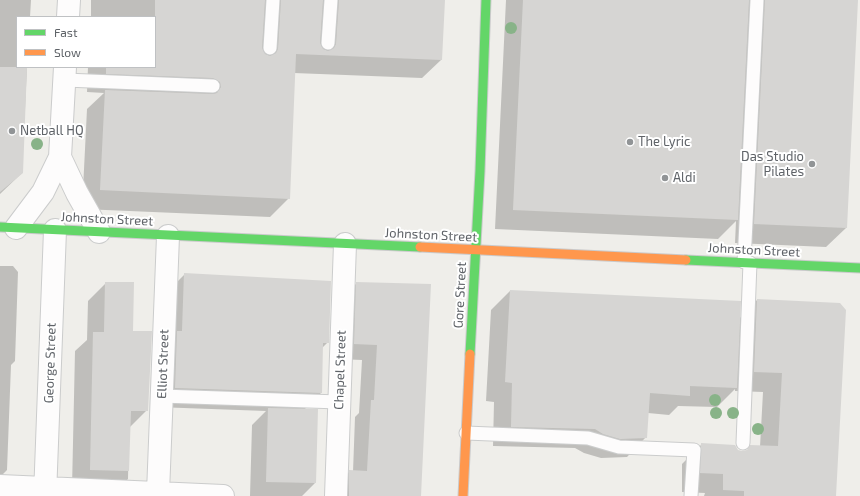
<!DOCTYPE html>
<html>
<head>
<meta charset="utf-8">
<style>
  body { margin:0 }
  #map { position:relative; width:860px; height:496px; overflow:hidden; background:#efeeea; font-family:"Exo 2",sans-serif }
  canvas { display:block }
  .legend { position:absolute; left:16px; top:16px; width:140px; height:52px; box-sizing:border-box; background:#fff; border:1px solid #bfc1c3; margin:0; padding:5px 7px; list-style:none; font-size:12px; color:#5f6368 }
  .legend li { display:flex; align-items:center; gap:8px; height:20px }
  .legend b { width:20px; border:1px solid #bfc1c3 }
</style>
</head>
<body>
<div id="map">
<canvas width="860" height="496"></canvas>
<ul class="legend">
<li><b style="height:5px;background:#63d668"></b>Fast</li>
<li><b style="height:5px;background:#ff974d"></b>Slow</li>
</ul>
</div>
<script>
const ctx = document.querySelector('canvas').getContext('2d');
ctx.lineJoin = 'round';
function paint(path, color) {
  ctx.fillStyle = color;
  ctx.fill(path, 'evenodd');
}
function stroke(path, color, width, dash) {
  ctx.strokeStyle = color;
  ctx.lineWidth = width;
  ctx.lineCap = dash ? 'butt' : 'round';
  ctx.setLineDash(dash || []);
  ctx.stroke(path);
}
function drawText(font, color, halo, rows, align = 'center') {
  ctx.font = font + ' "Exo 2",sans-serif';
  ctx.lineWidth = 4;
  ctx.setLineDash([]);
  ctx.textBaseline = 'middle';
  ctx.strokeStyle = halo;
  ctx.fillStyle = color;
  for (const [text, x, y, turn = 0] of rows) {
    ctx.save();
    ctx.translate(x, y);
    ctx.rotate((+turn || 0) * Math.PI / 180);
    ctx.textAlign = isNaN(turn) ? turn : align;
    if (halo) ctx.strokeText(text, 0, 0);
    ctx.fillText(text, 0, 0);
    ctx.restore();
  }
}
paint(new Path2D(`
  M0 0H31L30 17H17V67H27L22 173 0 194Z
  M91 0H444L441 60 422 78 294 73 289 198 270 217 82 209 87 109 104 93 87 92 88 67H155V17H91Z
  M506 0H857L846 228 826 247 735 243 736 221 718 239 495 229Z
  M0 266H13L18 272 15 361 11 365 7 470 0 477Z
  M185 274 328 342 322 348 321 393 304 410 315 483 302 496H250L252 425 266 411 156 407 166 293Z
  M106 283 132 332 147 410 129 428 128 479 110 496 72 488 75 351 87 340 88 301Z
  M357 283 430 285 420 496H333L334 487 350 471 353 472 355 417 359 413 362 360 338 359 340 299Z
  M510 291 739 319 757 300 835 496H704L705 493 682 492V464L702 444 742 452 760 447 763 392 735 391V389L717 407 678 406 669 415 648 413 646 437 627 457 601 458 584 453 575 448 493 446 494 402 486 401 491 310Z`), '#0003');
paint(new Path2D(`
  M155 0H265L262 48 265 54 270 56 276 53 278 49 281 0H323L320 43 323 49 328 51 334 48 336 44 339 0H445L442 60 296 54 290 199 100 190 105 90 213 94 217 93 221 87 220 82 213 78 106 74V67H155Z
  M523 0H749L738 220 513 210Z
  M765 0H858L847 228 754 224Z
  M0 67H27L23 173 0 192Z
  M184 273 331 281 329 343H323L322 393 175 388 177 331H182Z
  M105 282H134L133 331H152L148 411H131L129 471 90 470 93 332H104Z
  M356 282 431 284 421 496H349V470L367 471 371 400H374L377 345 354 344Z
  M510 290 741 301 737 388 690 386V396L650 393 647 438 620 439 603 434 595 429 511 427 512 383 505 382Z
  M757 299 840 303 846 310 836 496H744V491L723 490V474L700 473 701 443 735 445 738 450 742 451 747 450 750 445 778 446 782 373 754 372Z
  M268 408 318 409 316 483 266 482Z`), '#d6d5d3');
const lane = new Path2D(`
  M328 43 331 0
  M270 48 273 0
  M65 80 213 86
  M744 262 757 0
  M161 396 339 402
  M466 433 588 438 619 447 694 450 691 496
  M743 443 750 263`);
const street = new Path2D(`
  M68 17 69 0
  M60 157 77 193 99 232
  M16 228 43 192 60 157 65 67
  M0 486 223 496
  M158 493 168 236
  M45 496 55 230
  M336 496 345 244`);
const fast = new Path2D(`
  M0 227 420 247
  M686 260 860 268
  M470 354 480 171 486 0`);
const slow = new Path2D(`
  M420 247 686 260
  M463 496 470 354`);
stroke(lane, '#cbcccc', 15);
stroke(street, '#cbcccc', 24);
stroke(fast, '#cacacb', 11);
stroke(slow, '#cacacb', 11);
stroke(lane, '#fdfcfc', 13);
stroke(street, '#fdfcfc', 22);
stroke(fast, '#63d668', 9);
stroke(slow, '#ff974d', 9);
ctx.fillStyle = '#88b388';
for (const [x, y] of [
  [511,28],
  [37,144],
  [715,400],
  [716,413],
  [733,413],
  [758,429]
]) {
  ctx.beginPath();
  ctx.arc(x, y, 6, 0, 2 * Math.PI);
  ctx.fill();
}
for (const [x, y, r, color] of [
  [12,131,4,"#919496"],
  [630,142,4,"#919496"],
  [812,164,4,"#919496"],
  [665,178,4,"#919496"]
]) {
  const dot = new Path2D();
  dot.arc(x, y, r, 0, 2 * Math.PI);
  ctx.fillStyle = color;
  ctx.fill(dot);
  stroke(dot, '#fff', 1.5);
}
drawText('13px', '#5f6368', '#fff', [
  ["Netball HQ",20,131],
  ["The Lyric",638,142],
  ["Das Studio",804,157,"right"],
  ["Pilates",804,172,"right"],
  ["Aldi",673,178]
], 'left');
drawText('13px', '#5f6368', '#fff', [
  ["Johnston Street",107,219,3],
  ["Johnston Street",431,235,3],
  ["Johnston Street",754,250,3],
  ["Gore Street",460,295,-87],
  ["George Street",50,363,-88],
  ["Elliot Street",163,364,-88],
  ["Chapel Street",340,370,-88]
]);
</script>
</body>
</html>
